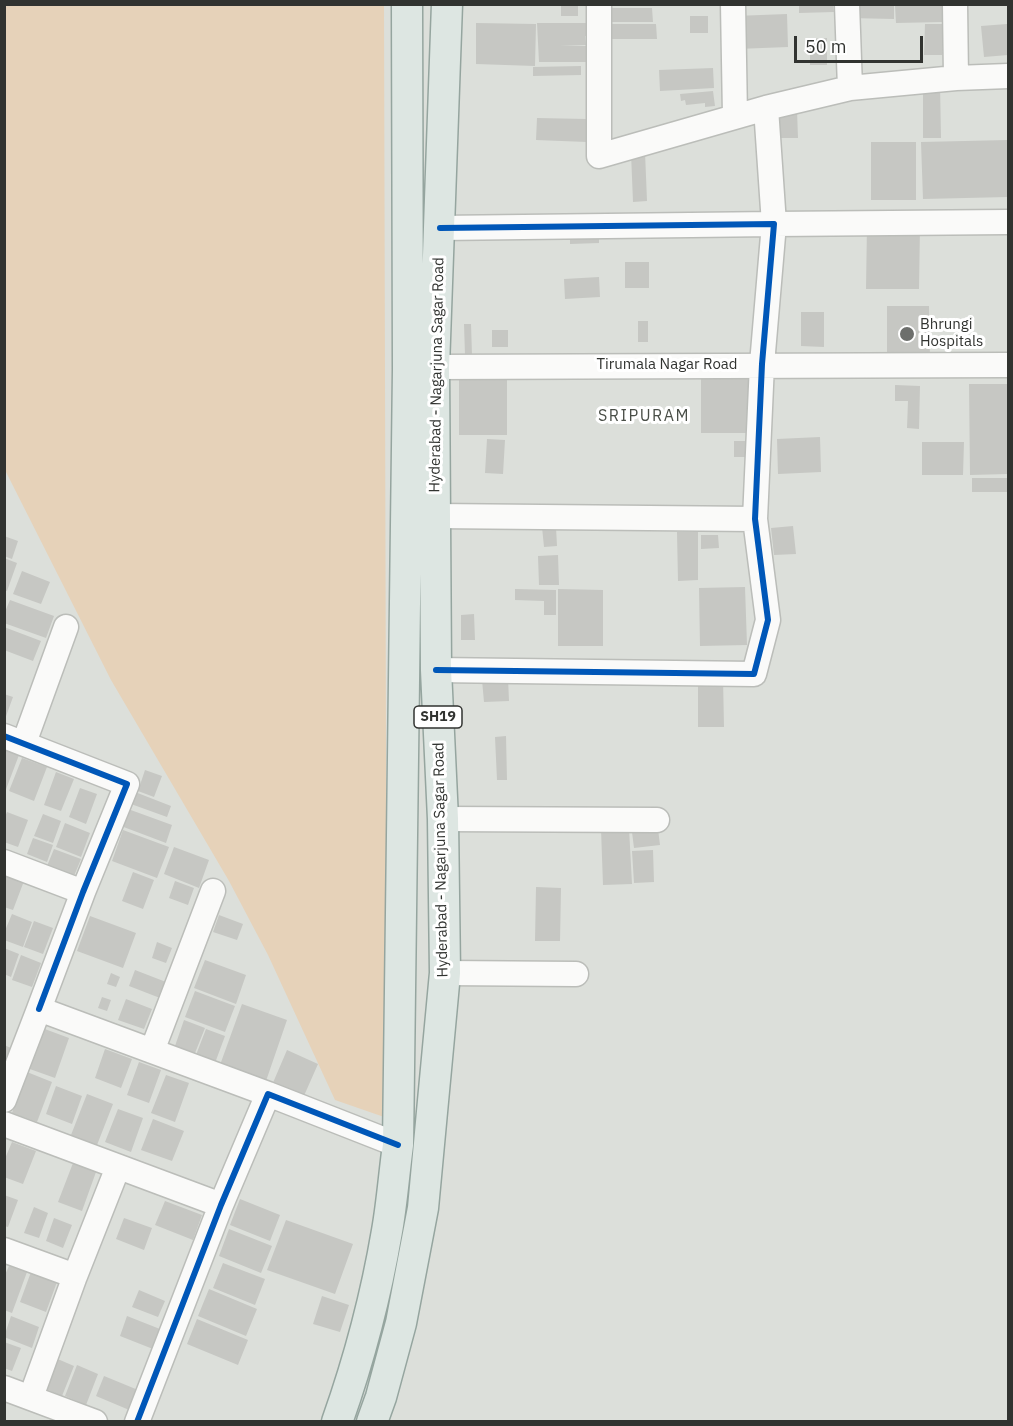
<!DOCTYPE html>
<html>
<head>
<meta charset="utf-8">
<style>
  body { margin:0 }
  #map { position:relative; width:1013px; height:1426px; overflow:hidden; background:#dcdfda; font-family:"IBM Plex Sans",sans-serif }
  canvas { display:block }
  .frame { position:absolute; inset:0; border:6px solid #313330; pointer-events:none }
  .scale { position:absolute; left:794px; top:36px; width:129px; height:27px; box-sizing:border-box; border:3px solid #313330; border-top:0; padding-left:8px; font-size:18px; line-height:21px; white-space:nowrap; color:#313330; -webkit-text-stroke:4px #fff; paint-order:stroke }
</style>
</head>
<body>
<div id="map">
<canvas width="1013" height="1426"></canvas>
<div class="frame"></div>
<div class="scale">50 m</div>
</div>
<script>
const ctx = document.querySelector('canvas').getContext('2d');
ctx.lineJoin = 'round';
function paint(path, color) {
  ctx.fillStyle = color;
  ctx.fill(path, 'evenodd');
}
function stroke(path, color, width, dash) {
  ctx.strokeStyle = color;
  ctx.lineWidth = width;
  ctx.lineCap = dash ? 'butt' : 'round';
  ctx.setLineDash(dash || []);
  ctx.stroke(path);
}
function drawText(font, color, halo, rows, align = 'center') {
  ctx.font = font + ' "IBM Plex Sans",sans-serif';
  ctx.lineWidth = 6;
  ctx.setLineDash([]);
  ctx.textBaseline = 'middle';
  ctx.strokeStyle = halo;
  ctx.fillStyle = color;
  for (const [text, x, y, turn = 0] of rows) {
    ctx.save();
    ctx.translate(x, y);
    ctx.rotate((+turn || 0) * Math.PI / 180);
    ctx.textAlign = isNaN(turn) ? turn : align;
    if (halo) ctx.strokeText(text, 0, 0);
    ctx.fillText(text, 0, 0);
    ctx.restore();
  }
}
paint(new Path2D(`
  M5 5H384L387 1118 335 1100 268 955 229 881 111 680 5 470Z`), '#e6d2b9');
paint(new Path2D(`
  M561 4H578V16H561Z
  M799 4H833L834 12 799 13Z
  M849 4H894V19L849 18Z
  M942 4V22L896 23 895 5Z
  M605 8H652L653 22H605Z
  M787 14 788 47 737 49 735 16Z
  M690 16H708V33H690Z
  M476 23 536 24 535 66 476 64Z
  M537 23H588V36H585L586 45H560L587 46V62H539Z
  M604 24H656L657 39H605Z
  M925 24H943L942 55H924Z
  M1007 24 1008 55 984 57 981 26Z
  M827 38V65H810V39Z
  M581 66V75L533 76V67Z
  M713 68 714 88 660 91 659 70Z
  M923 84H940L941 138H923Z
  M713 91 715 106 705 107V103L686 105 685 100 681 101 680 94Z
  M797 110 798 138H771V111Z
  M537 118 587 119V142L536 140Z
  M1008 140V197L923 199 921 142Z
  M871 142H916V200H871Z
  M645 152 647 201 633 202 631 153Z
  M867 225 920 226 919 289H866Z
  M570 230H599V243L570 244Z
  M625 262H649V288H625Z
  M599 277 600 297 565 299 564 279Z
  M887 306H929L930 358H887Z
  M801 312H824V347L801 346Z
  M638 321H648V342H638Z
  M464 324H471L472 355H465Z
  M492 330H508V347H492Z
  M701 375H754L755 433H701Z
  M459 379H507V435H459Z
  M969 384H1008V474L970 475Z
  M895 385 920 386 919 429 907 428 908 401H895Z
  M820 437 821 472 778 474 777 439Z
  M487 439 505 440 503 474 485 473Z
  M734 441H746V457H734Z
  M922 442H964L963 475H922Z
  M972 478H1008V492H972Z
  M793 526 796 554 774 555 771 528Z
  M542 527H556L557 546 544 547Z
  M677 532H698V580L678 581Z
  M701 535H718L719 548 701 549Z
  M4 536 18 541 12 559 4 556Z
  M558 555 559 585H539L538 556Z
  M4 558 17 563 7 591 4 590Z
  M22 571 50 582 41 604 13 594Z
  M745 587 747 645 700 646 699 588Z
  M515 589 556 590V615H544V601L515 600Z
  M558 589 603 590V646H558Z
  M10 600 54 616 46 638 4 623V614Z
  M474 614 475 640H461V615Z
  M4 627 41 641 33 661 4 650Z
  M508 678 509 701 484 702 482 680Z
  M698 678H723L724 727H698Z
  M4 694 13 697 5 719H4Z
  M506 736 507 780H497L495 737Z
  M4 750 19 755 5 792H4Z
  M22 758 47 767 34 801 9 791Z
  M145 770 162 776 154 797 138 791Z
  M56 772 74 779 61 811 44 805Z
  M80 788 97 794 86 824 69 817Z
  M135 792 171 806 167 817 131 804Z
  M128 809 172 825 166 843 121 826Z
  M7 812 28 820 18 847 4 842V819Z
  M43 814 61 821 53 843 34 836Z
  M65 823 90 833 81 857 56 847Z
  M629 828 632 884 603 885 601 829Z
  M658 829 660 845 634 848 632 832Z
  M123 830 169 847 157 878 112 861Z
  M33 838 53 845 47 862 27 854Z
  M174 847 209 860 199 888 164 874Z
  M54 849 81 859 74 876 47 866Z
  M653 850 654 882 634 883 632 851Z
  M133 872 154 880 143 909 122 901Z
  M4 873 24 881 13 910 4 907Z
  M175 881 194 888 188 905 169 898Z
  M536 887 561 888 560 941H535Z
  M12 914 32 922 23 947 4 940V933Z
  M219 915 243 924 237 940 213 932Z
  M90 916 136 933 123 968 77 951Z
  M34 921 53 928 43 954 24 947Z
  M157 942 172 948 166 963 152 958Z
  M4 948 19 954 11 977 4 974Z
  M21 955 41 963 32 987 12 980Z
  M205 960 246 975 236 1004 194 988Z
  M135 970 166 982 160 998 129 986Z
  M111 973 120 977 116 987 107 984Z
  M195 991 235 1006 225 1032 185 1017Z
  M102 997 111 1000 107 1011 98 1008Z
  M126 999 152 1009 144 1029 118 1020Z
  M242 1004 287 1020 266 1081 220 1065Z
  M184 1020 205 1028 195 1053 175 1046Z
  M42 1028 69 1038 55 1078 27 1068Z
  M206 1029 225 1036 215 1063 196 1055Z
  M4 1045 11 1048 4 1066Z
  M105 1049 132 1059 121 1088 95 1078Z
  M287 1050 318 1064 303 1098 272 1085Z
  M139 1062 161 1070 149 1103 127 1095Z
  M27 1072 52 1082 37 1122 12 1113Z
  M166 1075 189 1083 175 1122 151 1113Z
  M56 1086 82 1096 72 1124 46 1114Z
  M87 1094 113 1104 97 1145 71 1135Z
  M118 1109 143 1118 131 1152 105 1142Z
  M153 1119 184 1131 172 1161 141 1150Z
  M12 1142 36 1151 23 1184 4 1177V1161Z
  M73 1163 96 1172 82 1211 58 1202Z
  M4 1195 18 1200 8 1227 4 1226Z
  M240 1199 280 1215 270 1241 230 1225Z
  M165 1201 202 1215 193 1240 155 1225Z
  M34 1207 48 1213 39 1238 24 1233Z
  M54 1218 72 1225 63 1248 46 1241Z
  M124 1218 152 1228 144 1250 116 1239Z
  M286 1220 353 1244 335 1294 267 1270Z
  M229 1229 272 1246 261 1273 219 1256Z
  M223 1263 265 1279 255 1305 213 1288Z
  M9 1266 27 1272 12 1313 4 1310V1277Z
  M31 1272 57 1282 46 1312 20 1302Z
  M209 1289 257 1309 246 1336 198 1316Z
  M139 1290 165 1301 158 1317 132 1307Z
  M322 1296 349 1305 340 1332 313 1324Z
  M11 1316 39 1327 32 1348 4 1337Z
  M127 1316 165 1331 158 1351 120 1336Z
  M197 1319 248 1340 238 1365 187 1344Z
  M4 1342 21 1348 12 1371 4 1368Z
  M53 1357 74 1366 62 1396 41 1387Z
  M77 1365 98 1374 86 1405 65 1396Z
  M104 1376 143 1392 134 1412 96 1396Z`), '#c6c7c3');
const minor = new Path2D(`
  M599 4V156L766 108 850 88 956 78 1008 76
  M733 4 735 116
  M847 4 850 88
  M955 4 956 78
  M766 108 774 224 1008 222
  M416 369 434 367 1008 365
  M435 516 755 519
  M436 670 754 674 768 620 755 519 762 364 774 224 440 228
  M4 736 127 784 83 892 39 1009
  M24 743 66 627
  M443 819 657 820
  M4 862 83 892
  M445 973 576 974
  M152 1051 213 891
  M4 1100 39 1009 268 1094
  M4 1124 221 1205
  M4 1250 75 1276 118 1167
  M4 1388 95 1422
  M31 1397 75 1276
  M137 1422 221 1205 268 1094 398 1145`);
const major = new Path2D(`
  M337 1422C359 1360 376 1296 387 1231 392 1203 394 1174 398 1145L408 370 407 4
  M372 1422 381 1397 401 1323 423 1208 445 973 443 819 436 670 434 367 447 4`);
stroke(minor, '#bbbdb9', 27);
stroke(major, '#95a59f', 33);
stroke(minor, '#fafaf9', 24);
stroke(major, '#dde6e2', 30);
stroke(new Path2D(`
  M436 670 754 674 768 620 755 519 762 364 774 224 440 228
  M4 736 127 784 83 892 39 1009
  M137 1422 221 1205 268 1094 398 1145`), '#0057b8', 6);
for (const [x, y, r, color] of [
  [907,334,8,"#6d6f6c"]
]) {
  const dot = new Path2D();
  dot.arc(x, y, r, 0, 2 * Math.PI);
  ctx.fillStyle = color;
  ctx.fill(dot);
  stroke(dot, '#fff', 2);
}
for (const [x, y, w] of [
  [438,717,48]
]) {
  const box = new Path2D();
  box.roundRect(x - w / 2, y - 11, w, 22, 4.5);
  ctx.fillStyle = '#fff';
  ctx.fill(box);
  stroke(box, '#313330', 1.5);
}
drawText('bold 14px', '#313330', null, [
  ["SH19",438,717]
]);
drawText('15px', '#313330', '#fff', [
  ["Bhrungi",920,325],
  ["Hospitals",920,342]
], 'left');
drawText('15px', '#313330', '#fff', [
  ["Tirumala Nagar Road",667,365],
  ["Hyderabad - Nagarjuna Sagar Road",437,375,-89],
  ["Hyderabad - Nagarjuna Sagar Road",441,860,-91]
]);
ctx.letterSpacing = '1.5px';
drawText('16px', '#494e47', '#fff', [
  ["SRIPURAM",644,416]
]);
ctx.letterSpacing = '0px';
</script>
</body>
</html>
